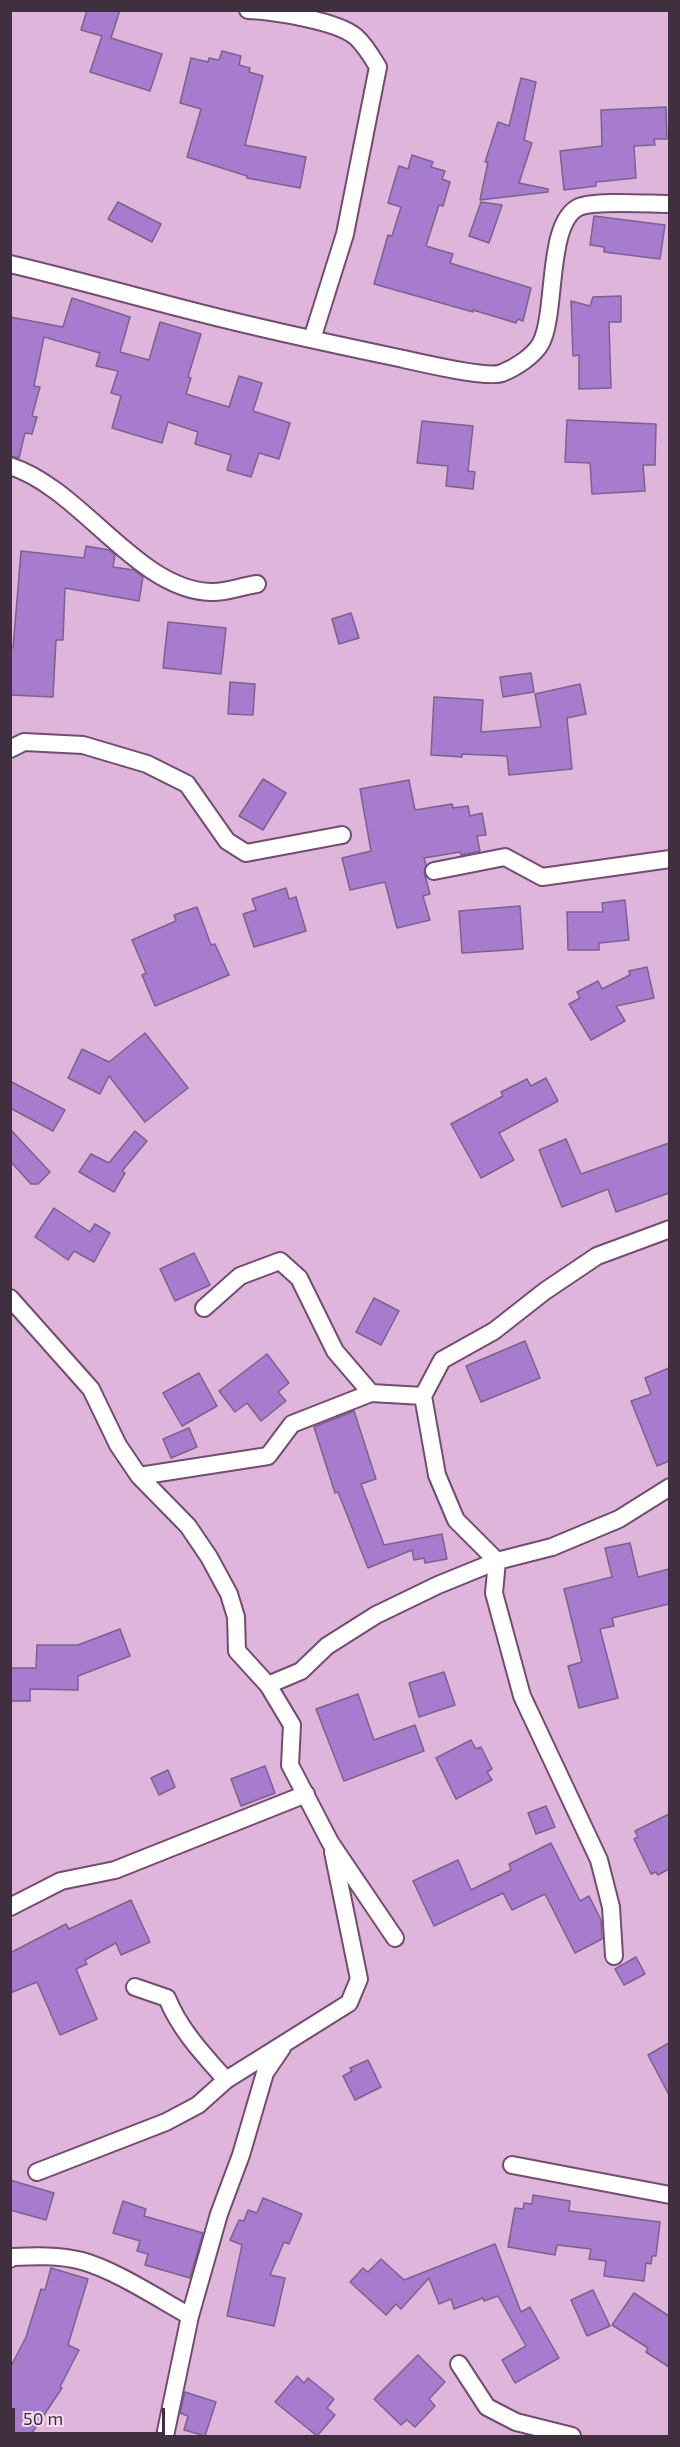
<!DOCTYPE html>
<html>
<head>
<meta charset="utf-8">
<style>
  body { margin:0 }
  #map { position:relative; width:680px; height:2447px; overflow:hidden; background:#dfb5dc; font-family:"Exo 2",sans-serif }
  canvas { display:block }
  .frame { position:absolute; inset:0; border:12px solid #402f3f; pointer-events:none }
  .scale { position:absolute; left:12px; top:2408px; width:153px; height:27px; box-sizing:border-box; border:3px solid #402f3f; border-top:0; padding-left:8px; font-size:18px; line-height:21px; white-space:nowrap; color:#402f3f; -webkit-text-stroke:4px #f3ddf1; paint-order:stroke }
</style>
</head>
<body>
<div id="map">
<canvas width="680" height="2447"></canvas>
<div class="frame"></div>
<div class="scale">50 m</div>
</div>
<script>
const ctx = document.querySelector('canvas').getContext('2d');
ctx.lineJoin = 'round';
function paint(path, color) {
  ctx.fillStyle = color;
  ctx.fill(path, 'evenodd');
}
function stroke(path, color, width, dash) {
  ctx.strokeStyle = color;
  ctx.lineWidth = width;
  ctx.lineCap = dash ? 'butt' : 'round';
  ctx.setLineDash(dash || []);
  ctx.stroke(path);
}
const building = new Path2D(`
  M87 10H120L111 38 162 54 150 91 90 72 102 36 81 30Z
  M222 51 241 56 239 65 250 68 249 72 263 76 245 145 306 157 300 188 247 178V176L187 157 201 109 180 103 191 58 208 62 209 58 219 60Z
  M521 78 536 82 524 140 532 143 519 183 548 189V192L480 200 488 162H485L498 122 509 126Z
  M666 107 667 139H654L655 145 634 146 636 178 596 182V186L564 190 560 151 602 146 601 110Z
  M412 155 433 162 431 167 445 171 442 179 450 182 443 206 439 205 426 246 453 254 450 263 531 288 523 321 518 319 516 323 473 310V312L374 284 388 235 392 236 401 207 388 203 394 182 399 166 408 169Z
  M118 202 161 224 152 242 108 219Z
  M481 202 502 205 489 243 469 236Z
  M594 216 665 225 660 259 604 252V247L590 245Z
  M621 296V322H609L611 388 579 389V355L573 356 571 301 590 306 593 297Z
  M72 298 130 317 120 352 149 360 160 322 201 334 188 377 191 378 186 394 229 407 239 376 262 383 253 411 290 423 279 459 259 453 251 477 227 470 231 455 195 444 198 432 168 422 162 443 112 428 121 396 111 393 118 371 96 366 100 353 44 337 34 386 40 387 32 416 37 417 32 434 25 433 19 458 10 456V317L63 327Z
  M567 420 656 424 655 465H643L645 491 592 494 590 463 565 462Z
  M422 421 473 426 468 471 475 472 473 489 446 486 448 466 417 463Z
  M86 546 109 550 115 555 113 567 134 570 143 577 139 601 65 588 63 640H56L53 697 10 695V648H13L21 551 84 558Z
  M351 613 359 638 339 644 332 619Z
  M168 622 226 628 221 674 163 668Z
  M531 673 534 692 503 697 500 677Z
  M230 682 255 684 253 715 228 714Z
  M580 684 586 714 567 718 572 769 509 775 507 756 462 754V757L431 755 434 697 483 700 481 732 541 727 535 694Z
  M263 779 286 793 263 830 239 816Z
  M409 780 415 810 452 804 453 808 468 806 470 816 482 813 486 835 477 836 480 851 461 855 460 852 424 858 426 865 424 872 430 894 423 896 430 920 397 928 385 882 350 890 342 858 371 851 360 789Z
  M286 888 289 899 296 897 306 931 254 947 243 914 256 910 252 899Z
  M625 900 629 940 599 943V950H568L567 912H603L602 903Z
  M520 906 523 949 462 953 459 911Z
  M197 907 211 945 215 944 229 975 155 1006 142 975 146 973 132 940 176 921 174 915Z
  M647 967 654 998 616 1006 625 1021 591 1040 569 1004 580 998 577 992 598 981 602 989 630 975 629 971Z
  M145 1033 188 1088 145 1122 109 1076 100 1094 68 1078 82 1049 109 1062Z
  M546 1078 558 1101 499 1133 514 1160 481 1178 451 1124 503 1096 501 1092 527 1079 531 1086Z
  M10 1081 65 1110 53 1131 10 1108Z
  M10 1129 50 1172 38 1184H31L10 1161Z
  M135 1131 147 1141 122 1171 125 1173 114 1192 79 1172 91 1154 109 1163Z
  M566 1139 581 1174 669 1143V1193L616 1212 608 1189 562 1207 539 1150Z
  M54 1208 90 1232 95 1224 110 1233 94 1262 74 1251 68 1260 35 1237Z
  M194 1253 210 1285 175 1301 160 1269Z
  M374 1298 399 1311 381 1345 356 1332Z
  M525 1341 540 1378 481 1402 466 1366Z
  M267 1354 289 1383 278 1392 286 1401 261 1421 247 1403 235 1412 219 1391Z
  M669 1368V1461L657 1466 631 1401 651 1394 645 1378Z
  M199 1373 217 1406 182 1426 163 1393Z
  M354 1411 376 1479 361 1484 384 1545 442 1534 447 1559 425 1563 424 1558 414 1560 412 1550 368 1568 338 1492 335 1493 314 1427Z
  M189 1428 197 1447 171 1458 163 1439Z
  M630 1543 638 1577 669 1569V1604L612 1618 614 1626 600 1629 618 1698 579 1708 568 1666 582 1662 564 1589 612 1577 605 1548Z
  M120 1629 130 1656 78 1676V1690L30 1689V1701H10V1668H36L37 1645H78Z
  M444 1672 455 1705 419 1717 409 1683Z
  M358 1694 374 1740 415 1725 424 1751 344 1781 316 1709Z
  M471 1740 476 1749 481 1747 492 1769 487 1772 492 1780 456 1799 436 1758Z
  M265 1766 275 1793 241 1806 231 1779Z
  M168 1770 175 1787 159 1795 151 1778Z
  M546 1806 555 1827 536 1834 528 1813Z
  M669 1814V1869L658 1875 656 1872 651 1874 634 1839 638 1837 635 1831Z
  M551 1843 580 1901 589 1896 601 1920 602 1939 575 1953 545 1894 512 1910 503 1893 434 1926 413 1881 458 1860 471 1890 511 1870 509 1864Z
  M131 1900 150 1942 121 1955 116 1943 85 1960 87 1964 76 1969 97 2019 60 2035 37 1982 10 1993V1953L66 1924 69 1929Z
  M636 1957 645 1974 624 1985 615 1969Z
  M669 2043V2095L648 2055Z
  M368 2060 381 2087 355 2100 343 2076 352 2071 350 2068Z
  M10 2180 54 2193 46 2220 10 2210Z
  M533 2195 570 2201 569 2211 660 2222 656 2256H652L651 2264 646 2263 644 2281 604 2276 606 2261 589 2259 591 2249 557 2245 555 2255 508 2247 515 2208 523 2209 524 2203 532 2204Z
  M263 2198 302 2214 289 2244 284 2242 270 2275 285 2278 274 2326 227 2316 242 2245 230 2240 239 2220 244 2221 248 2210 257 2213Z
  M123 2201 146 2209 144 2216 203 2233 190 2278 145 2265 148 2254 137 2251 140 2241 113 2233Z
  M495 2244 521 2312 530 2307 559 2358 515 2383 502 2360 526 2346 498 2296 484 2301 483 2298 454 2309 451 2299 439 2304 429 2278 401 2309 396 2304 386 2315 350 2282 363 2268 368 2272 381 2259 404 2280Z
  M51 2268 88 2279 68 2345 79 2350 60 2387 62 2388 30 2436H10V2368L26 2337 41 2289 45 2290Z
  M593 2290 610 2326 587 2336 571 2300Z
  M634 2293 669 2316V2367L646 2352 648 2348 612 2325Z
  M418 2355 445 2382 429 2399 435 2406 415 2427 407 2420 401 2425 374 2399Z
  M297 2376 304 2383 308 2378 334 2399 327 2408 335 2415 317 2436 275 2402Z
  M185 2392 216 2402 205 2436 184 2430 188 2416 180 2413Z`);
paint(building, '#a77bcd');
stroke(building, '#79628e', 1.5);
const minor = new Path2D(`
  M248 10C274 11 338 21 356 37 365 45 372 57 378 67L345 234 312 339
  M10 264C74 279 136 297 200 313 266 330 332 344 399 358 417 362 488 379 502 373 515 368 534 356 541 343 557 312 546 222 579 207 595 200 650 204 670 204
  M10 466C82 489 137 590 211 592 225 593 242 586 257 584
  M10 749 24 742 83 745 147 764 187 784 227 841 246 853 342 835
  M434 871 505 857 542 877 670 859
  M10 1298 91 1389 118 1445 139 1476 188 1526 209 1557 229 1594 236 1617 237 1651 268 1685
  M204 1308 240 1276 280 1261 299 1278 335 1351 371 1393 423 1396
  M139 1476 268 1456 292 1424 371 1393
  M10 1907 61 1881 115 1870 306 1794
  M395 1938 330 1842 290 1765 292 1725 268 1685 301 1671 327 1646 376 1615 438 1585 497 1561 552 1547 619 1519 670 1487
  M614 1956 611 1907 599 1860 522 1696 494 1593 497 1561 456 1520 437 1475 423 1396 442 1360 494 1331 545 1291 597 1256 670 1229
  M135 1987 167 1998C180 2030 203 2054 226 2080L349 2003 359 1979 333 1852
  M512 2165 670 2195
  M37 2172 166 2122 198 2105 226 2080
  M10 2259 12 2257C35 2256 59 2255 82 2261 115 2270 159 2299 190 2316
  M459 2364 487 2407 516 2422 572 2436
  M165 2436 190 2316 219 2214 241 2155 265 2073 282 2048`);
stroke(minor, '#724d70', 20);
stroke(minor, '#fff', 16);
</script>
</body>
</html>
